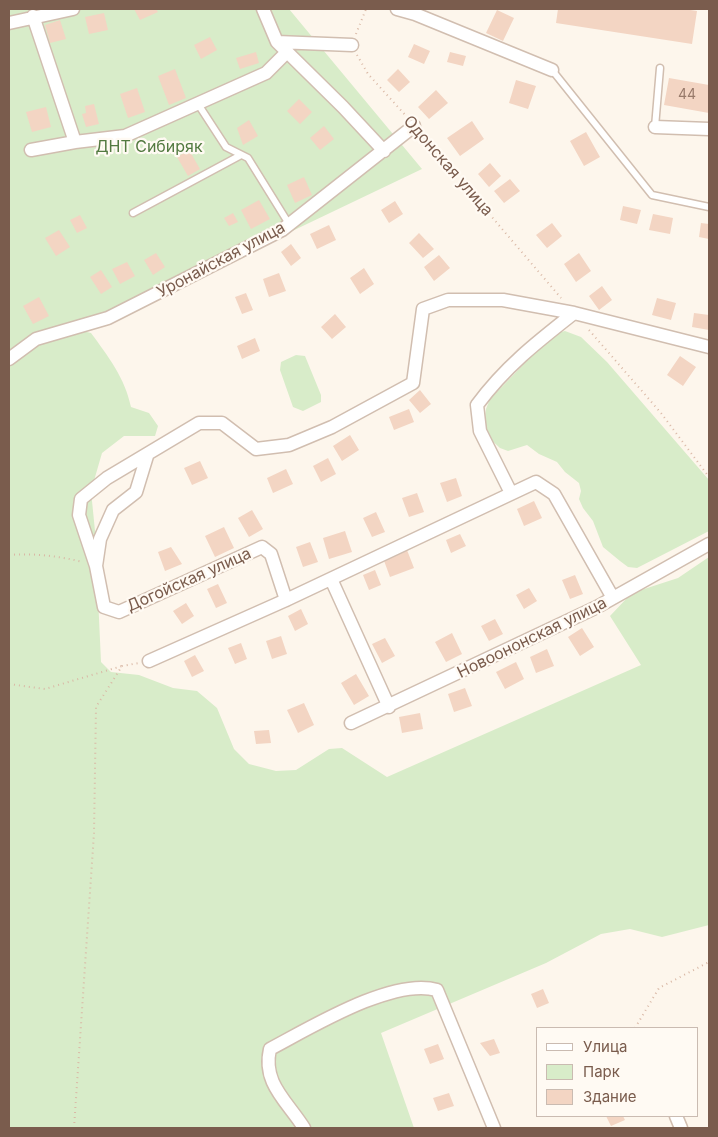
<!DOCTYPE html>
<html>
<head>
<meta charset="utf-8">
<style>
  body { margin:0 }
  #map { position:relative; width:718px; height:1137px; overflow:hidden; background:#fdf6ec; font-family:Inter,sans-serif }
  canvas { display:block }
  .frame { position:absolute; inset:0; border:10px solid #7a5c4d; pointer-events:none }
  .legend { position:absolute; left:536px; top:1027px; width:162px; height:90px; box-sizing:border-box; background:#fffaf3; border:1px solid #cabbb1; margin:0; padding:6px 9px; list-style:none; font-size:15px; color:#7a5c4d }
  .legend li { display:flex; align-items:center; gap:10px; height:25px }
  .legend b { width:25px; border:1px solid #cabbb1 }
</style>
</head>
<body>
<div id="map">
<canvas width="718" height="1137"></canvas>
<div class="frame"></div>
<ul class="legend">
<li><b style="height:6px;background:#fff"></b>Улица</li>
<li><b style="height:14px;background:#d8ecc9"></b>Парк</li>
<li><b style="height:14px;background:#f3d5c3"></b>Здание</li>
</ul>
</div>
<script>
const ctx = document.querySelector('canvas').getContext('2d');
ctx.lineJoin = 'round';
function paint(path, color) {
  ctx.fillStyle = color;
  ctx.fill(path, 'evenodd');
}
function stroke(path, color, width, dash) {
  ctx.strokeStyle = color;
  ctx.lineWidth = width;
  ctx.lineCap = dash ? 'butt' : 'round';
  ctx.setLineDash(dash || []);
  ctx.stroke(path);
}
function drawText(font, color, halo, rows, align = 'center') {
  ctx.font = font + ' Inter,sans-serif';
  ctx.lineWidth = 4.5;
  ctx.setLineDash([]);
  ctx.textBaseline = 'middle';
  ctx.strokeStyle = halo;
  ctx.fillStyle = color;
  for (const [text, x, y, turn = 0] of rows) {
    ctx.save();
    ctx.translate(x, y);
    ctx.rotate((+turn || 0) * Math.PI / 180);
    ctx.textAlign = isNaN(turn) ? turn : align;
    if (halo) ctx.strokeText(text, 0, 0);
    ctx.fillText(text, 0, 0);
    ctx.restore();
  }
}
paint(new Path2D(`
  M9 9H289L422 169 83 331 91 333C108 356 125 378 131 407L149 413 158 426 155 436H124L102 453 91 491 95 531 101 662 111 672 139 675 173 688 197 691 217 708 234 749 249 764 276 771 296 770 329 749 342 748 387 777 641 665 610 616 627 598 638 591 678 578 709 557V925L662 937 630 929 601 934 546 963 381 1033 414 1128H9Z
  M565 331 581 337 607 362 709 480V531L637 568 628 567 620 561 603 547 593 521 583 508 579 499 581 491 579 483 565 472 557 462 539 454 527 445 508 451 500 448 489 438 484 425 486 409 490 399 553 334Z
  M296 355 305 356 321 395V402L303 411 293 407 280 370 281 362Z`), '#d8ecc9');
paint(new Path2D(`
  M134 9H156L158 12 140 20Z
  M558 9H684L697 11 692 44 556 23Z
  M497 10 514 18 503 41 486 33Z
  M104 13 108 30 89 34 85 17Z
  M60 20 66 39 50 43 45 25Z
  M210 37 217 50 201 59 194 45Z
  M414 44 430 51 424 64 408 57Z
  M256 52 259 63 240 69 236 58Z
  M450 52 466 56 463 66 447 62Z
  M175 69 186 98 169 105 158 76Z
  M398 69 410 82 399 92 387 80Z
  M669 78 709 85V113L664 105Z
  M516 80 536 86 528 109 509 103Z
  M137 88 145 112 128 118 120 94Z
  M436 90 448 103 429 119 418 107Z
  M299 99 312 112 300 124 287 111Z
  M94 104 99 124 86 127 82 114 86 113 85 106Z
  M46 107 51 127 32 132 26 112Z
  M249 120 258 136 243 145 237 128Z
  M472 121 484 139 460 156 447 138Z
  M324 126 334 139 320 150 310 138Z
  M586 132 600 157 584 166 570 141Z
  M189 150 200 169 188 176 177 157Z
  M490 163 501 176 489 187 478 174Z
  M304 177 312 195 295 203 287 185Z
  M510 179 520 191 504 203 494 191Z
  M259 200 270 219 251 229 241 210Z
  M395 201 403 214 389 223 381 210Z
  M623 206 641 210 637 224 620 220Z
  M233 213 238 222 229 226 224 218Z
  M653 214 673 218 670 234 649 230Z
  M80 215 87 228 77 233 70 220Z
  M552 223 562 236 547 248 536 235Z
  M701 223 709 224V239L699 237Z
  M329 225 336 240 317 249 310 234Z
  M59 230 70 247 56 256 45 238Z
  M419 233 434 249 423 258 409 243Z
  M291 244 301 258 291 266 281 252Z
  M156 253 165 267 153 275 144 260Z
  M579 253 591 271 576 282 564 264Z
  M439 255 450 268 434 281 424 267Z
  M127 262 135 276 120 284 112 269Z
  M364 268 374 284 360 294 350 278Z
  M101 270 112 287 101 294 90 277Z
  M279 273 286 291 269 297 263 279Z
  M602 286 612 300 599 310 589 296Z
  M246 293 253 310 242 314 235 297Z
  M39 297 49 316 33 324 23 306Z
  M657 298 676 303 671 320 652 315Z
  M694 313 709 315V330L692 327Z
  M335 314 346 327 332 339 321 327Z
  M255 338 260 351 242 359 237 346Z
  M680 356 696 367 683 386 667 375Z
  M420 390 431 404 420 413 409 400Z
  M409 409 414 422 394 430 389 417Z
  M350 435 359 450 342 461 333 446Z
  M328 458 336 474 321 482 313 466Z
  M200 461 208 478 192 485 184 468Z
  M286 469 293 484 273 493 267 478Z
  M456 478 462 496 447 502 440 483Z
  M417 493 424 512 409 517 402 498Z
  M534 501 542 518 524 526 517 509Z
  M252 510 263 529 249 537 238 518Z
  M376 512 385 532 372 537 363 518Z
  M224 527 234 548 215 557 205 536Z
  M345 531 352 552 329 559 323 538Z
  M460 534 466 546 451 553 446 540Z
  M310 542 318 562 303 567 296 547Z
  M171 547 182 564 165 571 158 552Z
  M407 550 414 568 390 577 383 558Z
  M375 570 381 585 369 590 363 575Z
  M575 575 583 594 570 599 562 580Z
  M218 584 227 603 216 608 207 589Z
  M529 588 537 601 524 609 516 595Z
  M186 603 194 616 182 624 173 611Z
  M301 609 308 624 295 631 288 616Z
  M495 619 503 634 489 641 481 626Z
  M582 628 594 647 580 656 568 637Z
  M452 633 462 654 446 662 435 642Z
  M281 636 287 654 272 659 266 641Z
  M385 638 395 656 382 663 372 644Z
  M241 643 247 659 235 664 228 648Z
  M547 649 554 666 536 673 530 657Z
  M195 655 204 671 192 677 184 661Z
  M516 662 524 679 505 689 496 672Z
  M356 674 369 696 354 705 341 683Z
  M465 688 472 706 454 712 448 694Z
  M304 703 314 725 298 733 287 710Z
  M420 713 423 729 402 733 399 717Z
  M269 730 271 743 256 744 254 731Z
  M543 989 549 1003 537 1008 531 994Z
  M494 1039 500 1053 490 1056 480 1043Z
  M438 1044 444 1059 430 1064 424 1049Z
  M449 1093 454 1106 438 1111 433 1098Z
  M606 1116H623L625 1120 611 1126Z`), '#f3d5c3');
const service = new Path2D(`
  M552 70 652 195 709 207
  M198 104 226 147 248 158 289 224
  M655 127 660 68
  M133 213 241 155`);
const minor = new Path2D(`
  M263 9 277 42 343 107 384 151
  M397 9 415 14 552 70
  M33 16 75 142
  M9 23 73 9
  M277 42 352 45
  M655 127 709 129
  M31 150 75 142 125 136 266 73 287 52
  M9 359 36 339 108 318 282 230 414 126
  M147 456 136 492 113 510 100 539 96 566 104 607 119 612 262 547 271 554 286 600
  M511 493 480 431 477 405C505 367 537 342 574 313
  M96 566 79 515 81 499 107 478 199 423H222L256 449 289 445 332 427 413 383 423 309 448 300H503L574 313 709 347
  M331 579 389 707
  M149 661 286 600 536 482 554 494 613 598
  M351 723 597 607 709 544
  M676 1116 681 1128
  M304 1128C287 1101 262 1083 270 1049 310 1028 393 977 437 990L494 1128`);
stroke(service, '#d1beb0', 9);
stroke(minor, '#d1beb0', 15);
stroke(new Path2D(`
  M356 34 366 9
  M357 55 368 74 407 117
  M421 134 561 298
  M589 330 661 413 709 477
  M9 555C34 553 58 556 83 562
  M9 684 45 689 122 666
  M635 1028 659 988 709 962
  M74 1128 94 833 96 707 122 666 139 663`), '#d9b8a5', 2, [1, 4]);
stroke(service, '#fff', 6);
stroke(minor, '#fff', 12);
drawText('14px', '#987a6a', null, [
  ["44",687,95]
]);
drawText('16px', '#537a41', '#fffaf3', [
  ["ДНТ Сибиряк",149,147]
]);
drawText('16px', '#7a5c4d', '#fffaf3', [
  ["Одонская улица",448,166,49],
  ["Уронайская улица",221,260,-28],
  ["Догойская улица",189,580,-24],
  ["Новоононская улица",532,638,-26]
]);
</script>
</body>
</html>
